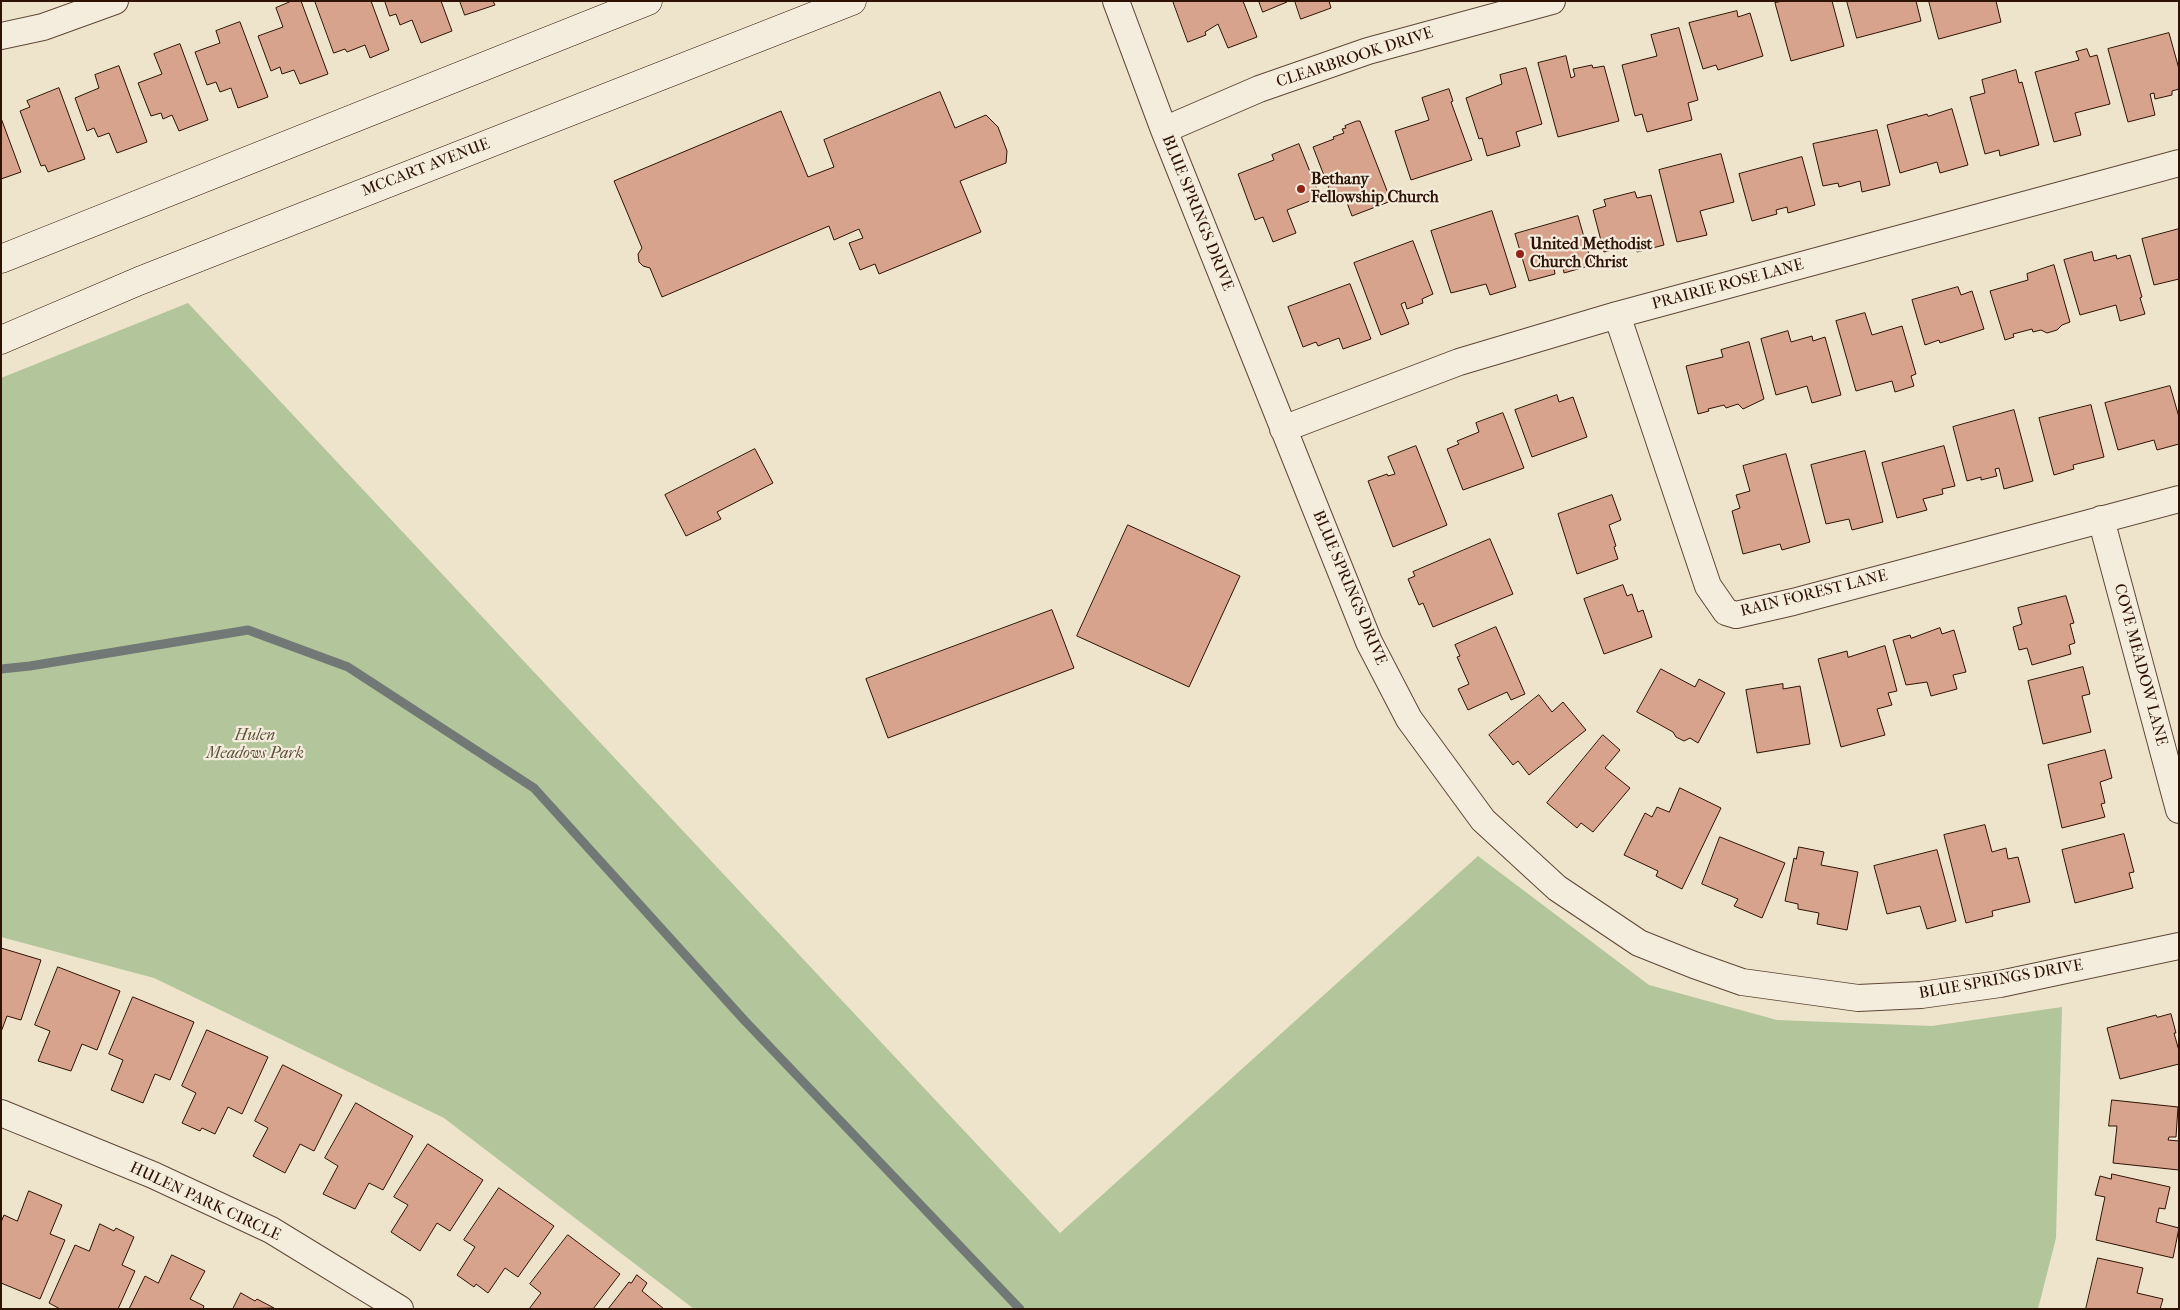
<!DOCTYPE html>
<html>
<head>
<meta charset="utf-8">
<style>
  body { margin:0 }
  #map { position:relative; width:2180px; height:1310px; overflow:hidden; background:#eee4cb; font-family:"IM FELL French Canon",serif }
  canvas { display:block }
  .frame { position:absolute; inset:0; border:2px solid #2e1203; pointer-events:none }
</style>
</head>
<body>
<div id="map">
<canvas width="2180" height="1310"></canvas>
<div class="frame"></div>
</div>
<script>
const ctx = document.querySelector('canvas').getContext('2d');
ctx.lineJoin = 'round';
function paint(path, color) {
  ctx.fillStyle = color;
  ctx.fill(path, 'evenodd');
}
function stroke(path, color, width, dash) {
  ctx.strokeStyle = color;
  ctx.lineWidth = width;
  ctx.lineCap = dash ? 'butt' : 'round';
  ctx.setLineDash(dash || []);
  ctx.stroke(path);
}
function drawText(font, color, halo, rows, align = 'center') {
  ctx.font = font + ' "IM FELL French Canon",serif';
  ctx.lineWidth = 4.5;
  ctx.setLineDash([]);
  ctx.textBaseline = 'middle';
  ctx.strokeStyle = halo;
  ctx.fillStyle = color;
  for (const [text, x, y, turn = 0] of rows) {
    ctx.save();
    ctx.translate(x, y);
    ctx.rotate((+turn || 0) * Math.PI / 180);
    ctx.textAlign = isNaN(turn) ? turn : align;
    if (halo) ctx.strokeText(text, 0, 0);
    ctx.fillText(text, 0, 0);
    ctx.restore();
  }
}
paint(new Path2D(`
  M188 303 1060 1233 1478 856 1649 985 1777 1020 1932 1026 2062 1007 2056 1238 2038 1309H694L444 1118 154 978 1 937V378Z`), '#b3c59b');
stroke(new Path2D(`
  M1 669 30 666 248 630 348 667 534 788 745 1021 1020 1309`), '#717875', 9);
const building = new Path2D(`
  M292 1H301L328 74 300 84 294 70 282 74 280 67 271 71 258 36 283 27 276 8Z
  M315 1H371L389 50 370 58 365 45 347 52 345 49 334 53Z
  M385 1H441L452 31 421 43 412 20 400 25 396 14 390 16Z
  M460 1H493L495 5 465 15Z
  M1173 1H1243L1257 37 1228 48 1218 24 1205 32 1206 35 1188 42Z
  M1259 1H1286L1287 2 1263 12Z
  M1295 1H1329L1331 8 1301 19Z
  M1783 1H1832L1844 46 1791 61 1775 3Z
  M1847 1H1916L1921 21 1857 38Z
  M1929 1H1996L2001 22 1939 39Z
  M1737 11 1738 17 1750 13 1763 56 1718 70 1716 65 1703 69 1689 23Z
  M240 22 268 97 238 108 231 88 220 92 216 82 207 85 195 52 220 43 216 31Z
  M1679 28 1698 100 1688 103 1692 120 1647 132 1642 114 1635 116 1622 65 1657 56 1651 35Z
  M2169 33 2179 69V89L2172 91V95L2155 99 2154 93 2150 94 2155 115 2128 122 2108 49Z
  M180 44 208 120 179 131 172 115 163 119 161 113 151 116 138 83 162 74 154 54Z
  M2087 49 2090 57 2097 55 2110 104 2075 113 2081 135 2054 142 2035 72 2079 60 2076 52Z
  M1566 56 1571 78 1575 76 1573 69 1592 65 1593 68 1604 66 1619 121 1558 137 1538 63Z
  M119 66 147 142 117 153 109 133 98 137 94 128 87 131 75 98 99 88 95 75Z
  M1526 68 1542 124 1516 132 1520 146 1487 156 1482 138 1479 139 1466 98 1502 84 1500 75Z
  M2016 70 2019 83 2022 82 2039 145 2000 156 1999 150 1985 154 1970 97 1985 93 1982 80Z
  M59 88 85 159 48 172 45 165 41 166 20 111 30 107 27 101Z
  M1449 89 1453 101 1451 102 1472 160 1411 180 1395 131 1429 120 1422 98Z
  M940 92 955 128 986 115 998 127 1007 151 1006 163 960 181 981 232 879 274 875 264 860 270 849 243 863 238 859 229 834 240 829 226 662 297 650 268 643 266 639 262 638 254 642 248 614 181 781 111 808 177 834 167 824 140Z
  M1952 109 1968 165 1940 173 1937 162 1900 173 1887 125 1927 114 1928 116Z
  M1 118 21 172 1 179Z
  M1357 121H1360L1391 201 1352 216 1346 200 1335 204 1313 147 1334 139 1333 137 1344 133 1342 129 1346 128 1345 126Z
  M1877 130 1890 185 1862 192 1860 181 1839 187 1838 183 1823 186 1813 144Z
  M1299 144 1320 197 1287 210 1296 233 1273 242 1263 217 1255 220 1238 174 1274 160 1272 155Z
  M1721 154 1734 202 1700 211 1707 235 1677 242 1659 170Z
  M1802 157 1815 205 1788 213 1787 207 1776 210 1777 214 1752 221 1739 174Z
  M1635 192 1637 198 1651 195 1664 245 1637 252 1635 246 1617 251 1616 249 1604 252 1593 210 1606 206 1604 200Z
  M1492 211 1516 287 1490 295 1486 284 1451 293 1431 231Z
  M1578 216 1592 265 1564 273 1563 266 1554 268 1555 274 1529 281 1515 234Z
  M2179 229V279L2154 285 2142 239Z
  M1413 241 1433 294 1422 299 1423 303 1407 309 1405 302 1401 304 1409 324 1381 335 1354 263Z
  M2092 252 2094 261 2116 255 2117 259 2130 255 2142 297 2140 298 2145 314 2120 321 2116 305 2080 315 2064 260Z
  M2054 265 2070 322 2062 325 2057 330 2047 333 2041 330 2033 332 2032 329 2013 334 2014 337 2005 340 1990 291 2028 280 2027 274Z
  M1350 284 1371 339 1343 349 1339 338 1318 346 1316 342 1303 347 1288 307Z
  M1958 287 1961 295 1972 291 1984 329 1940 343 1939 340 1925 345 1912 300Z
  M1865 313 1872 335 1902 326 1916 374 1911 376 1914 386 1895 392 1892 381 1856 391 1836 321Z
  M1788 331 1791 342 1812 336 1813 341 1825 337 1841 395 1812 403 1807 386 1776 395 1761 339Z
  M1749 342 1764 399 1743 409 1738 404 1726 408 1724 405 1708 409 1709 411 1698 414 1686 366 1723 357 1721 350Z
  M2170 386 2179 417V444L2157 450 2154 440 2118 450 2105 403Z
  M1557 395 1559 402 1573 397 1587 437 1532 457 1515 410Z
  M2091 405 2104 457 2073 465 2074 469 2054 475 2039 418Z
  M2014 410 2033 481 2004 489 1999 468 1995 469 1997 476 1981 480V477L1967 481 1953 427Z
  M1503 413 1524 468 1463 490 1447 449 1459 444 1457 441 1479 432 1476 423Z
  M1416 446 1447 525 1393 547 1368 481 1387 474 1388 476 1395 474 1388 457Z
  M1944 446 1955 486 1942 489 1943 494 1923 499 1927 510 1897 518 1882 463Z
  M755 449 773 483 717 512 721 519 686 536 665 495Z
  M1865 451 1883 522 1852 530 1849 519 1826 524 1811 465Z
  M1786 454 1810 542 1782 550 1780 544 1743 554 1732 511 1740 508 1736 495 1750 491 1743 466Z
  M1612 495 1621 520 1609 525 1616 546 1614 547 1618 559 1577 574 1558 514Z
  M1128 525 1240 576 1189 687 1077 636Z
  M1490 539 1513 594 1433 627 1423 603 1419 605 1408 579 1415 576 1413 572Z
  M1623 585 1627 596 1632 594 1638 612 1643 610 1652 637 1604 654 1584 599Z
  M2066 596 2074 623 2070 624 2075 643 2069 645 2071 654 2032 665 2027 648 2019 650 2013 627 2022 624 2018 608Z
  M1052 610 1074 668 888 738 866 679Z
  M1496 627 1525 694 1511 700 1507 692 1468 710 1458 689 1469 684 1457 657 1460 656 1455 645Z
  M1940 628 1942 634 1954 630 1966 672 1953 675 1957 689 1931 696 1927 682 1906 685 1893 640 1910 635 1911 638Z
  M1885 646 1897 691 1888 693 1892 705 1877 709 1885 735 1841 747 1818 659 1847 651 1848 657Z
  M2083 667 2090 694 2082 696 2091 732 2043 744 2028 681Z
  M1661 669 1695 687 1699 679 1725 693 1698 743 1690 738 1684 741 1676 737 1673 732 1637 712Z
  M1783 684V689L1800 686 1810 744 1757 753 1746 690Z
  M1539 695 1552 712 1563 702 1586 730 1529 775 1518 761 1513 765 1489 735Z
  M1603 735 1620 750 1605 768 1630 788 1593 832 1581 823 1577 828 1547 803Z
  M2105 750 2112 778 2100 782 2105 803 2101 804 2105 817 2062 828 2048 765Z
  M1680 788 1721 808 1682 889 1656 876 1658 871 1624 855 1645 813 1652 817 1657 807 1669 812Z
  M1985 825 1992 852 2006 848 2008 859 2018 857 2030 902 1992 911 1993 916 1966 923 1944 835Z
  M2124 834 2134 872 2129 873 2133 888 2075 903 2062 850Z
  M1720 837 1785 863 1762 918 1734 906 1738 899 1702 884Z
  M1799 847 1824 852 1821 865 1858 872 1847 930 1817 924 1819 913 1798 909V904L1785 901 1794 858 1796 859Z
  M1937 850 1956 921 1927 929 1920 906 1887 914 1874 866Z
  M1 948 41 960 21 1020 7 1016 1 1032Z
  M58 967 120 991 97 1050 82 1044 71 1071 38 1061 50 1031 35 1025Z
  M133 997 194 1022 170 1080 155 1074 143 1103 111 1090 123 1060 109 1054Z
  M2171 1014 2176 1033H2174L2179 1051V1064L2120 1079 2107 1028 2156 1015 2157 1017Z
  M207 1030 268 1057 242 1114 228 1107 215 1134 202 1128 200 1131 182 1123 196 1093 182 1086Z
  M283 1065 342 1095 314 1151 300 1144 285 1173 253 1156 268 1128 255 1121Z
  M2112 1100 2178 1107 2176 1137H2169L2168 1140 2179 1141V1170L2113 1163 2117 1126H2109Z
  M356 1103 413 1136 383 1190 369 1183 355 1209 323 1194 338 1166 325 1158Z
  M428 1144 483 1180 450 1231 437 1223 420 1251 391 1232 408 1205 394 1197Z
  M2112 1174 2170 1187 2165 1209 2159 1208 2156 1222 2179 1228 2173 1258 2096 1240 2105 1197 2095 1195 2100 1176 2111 1179Z
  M499 1188 554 1226 518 1277 505 1268 488 1293 476 1284 474 1287 457 1275 475 1247 464 1240Z
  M29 1191 62 1205 50 1234 65 1240 40 1299 1 1283V1222L4 1215 17 1221Z
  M100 1224 114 1231 116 1228 134 1237 122 1265 135 1271 118 1309H60L49 1303 75 1245 89 1251Z
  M568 1235 620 1274 593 1309H529L541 1293 530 1284Z
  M172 1255 205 1271 190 1299 204 1306 203 1309H129L145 1276 158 1283Z
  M2098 1258 2143 1268 2137 1293 2163 1299 2160 1309H2086Z
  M637 1275 647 1283 642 1291 664 1309H608L629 1282 631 1283Z
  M241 1293 255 1301 257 1299 274 1308 233 1309Z`);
paint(building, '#d8a38c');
stroke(building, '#2e1203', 1);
const minor = new Path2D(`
  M1116 1 1164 130 1369 642 1409 719 1483 820 1557 888 1639 943 1694 965 1742 982 1858 998 1921 995 2000 984 2179 946
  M1 36 43 27 115 1
  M1164 130 1259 89 1368 51 1552 1
  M1617 315 1708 586 1726 612 1736 615 1793 602 2179 499
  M1283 429 1459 362 1617 315 2179 163
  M2101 519 2179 810
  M1 1113 153 1175 271 1230 400 1309`);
const secondary = new Path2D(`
  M1 259 648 1
  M1 340 139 281 852 1`);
stroke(minor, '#5e4635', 28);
stroke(secondary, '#2e1203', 29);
stroke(minor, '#f4eddd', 26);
stroke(secondary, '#f4eddd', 28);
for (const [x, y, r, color] of [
  [1301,189,5,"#8f2418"],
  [1520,254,5,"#8f2418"]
]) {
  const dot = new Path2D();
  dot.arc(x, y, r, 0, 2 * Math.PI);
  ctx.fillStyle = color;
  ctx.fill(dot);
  stroke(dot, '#f4eddd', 2);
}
drawText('16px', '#2e1203', '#f4eddd', [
  ["CLEARBROOK DRIVE",1355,58,-18],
  ["MCCART AVENUE",426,168,-21],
  ["BLUE SPRINGS DRIVE",1197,213,68],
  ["PRAIRIE ROSE LANE",1728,285,-15],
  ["BLUE SPRINGS DRIVE",1349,588,67],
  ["RAIN FOREST LANE",1814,594,-14],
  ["COVE MEADOW LANE",2140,665,75],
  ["BLUE SPRINGS DRIVE",2001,980,-10],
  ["HULEN PARK CIRCLE",205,1202,25]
]);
drawText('bold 16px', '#2e1203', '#f4eddd', [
  ["Bethany",1311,180],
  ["Fellowship Church",1311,198],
  ["United Methodist",1530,245],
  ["Church Christ",1530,263]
], 'left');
drawText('italic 16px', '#5d5138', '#f4eddd', [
  ["Hulen",255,736],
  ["Meadows Park",255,754]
]);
</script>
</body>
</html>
